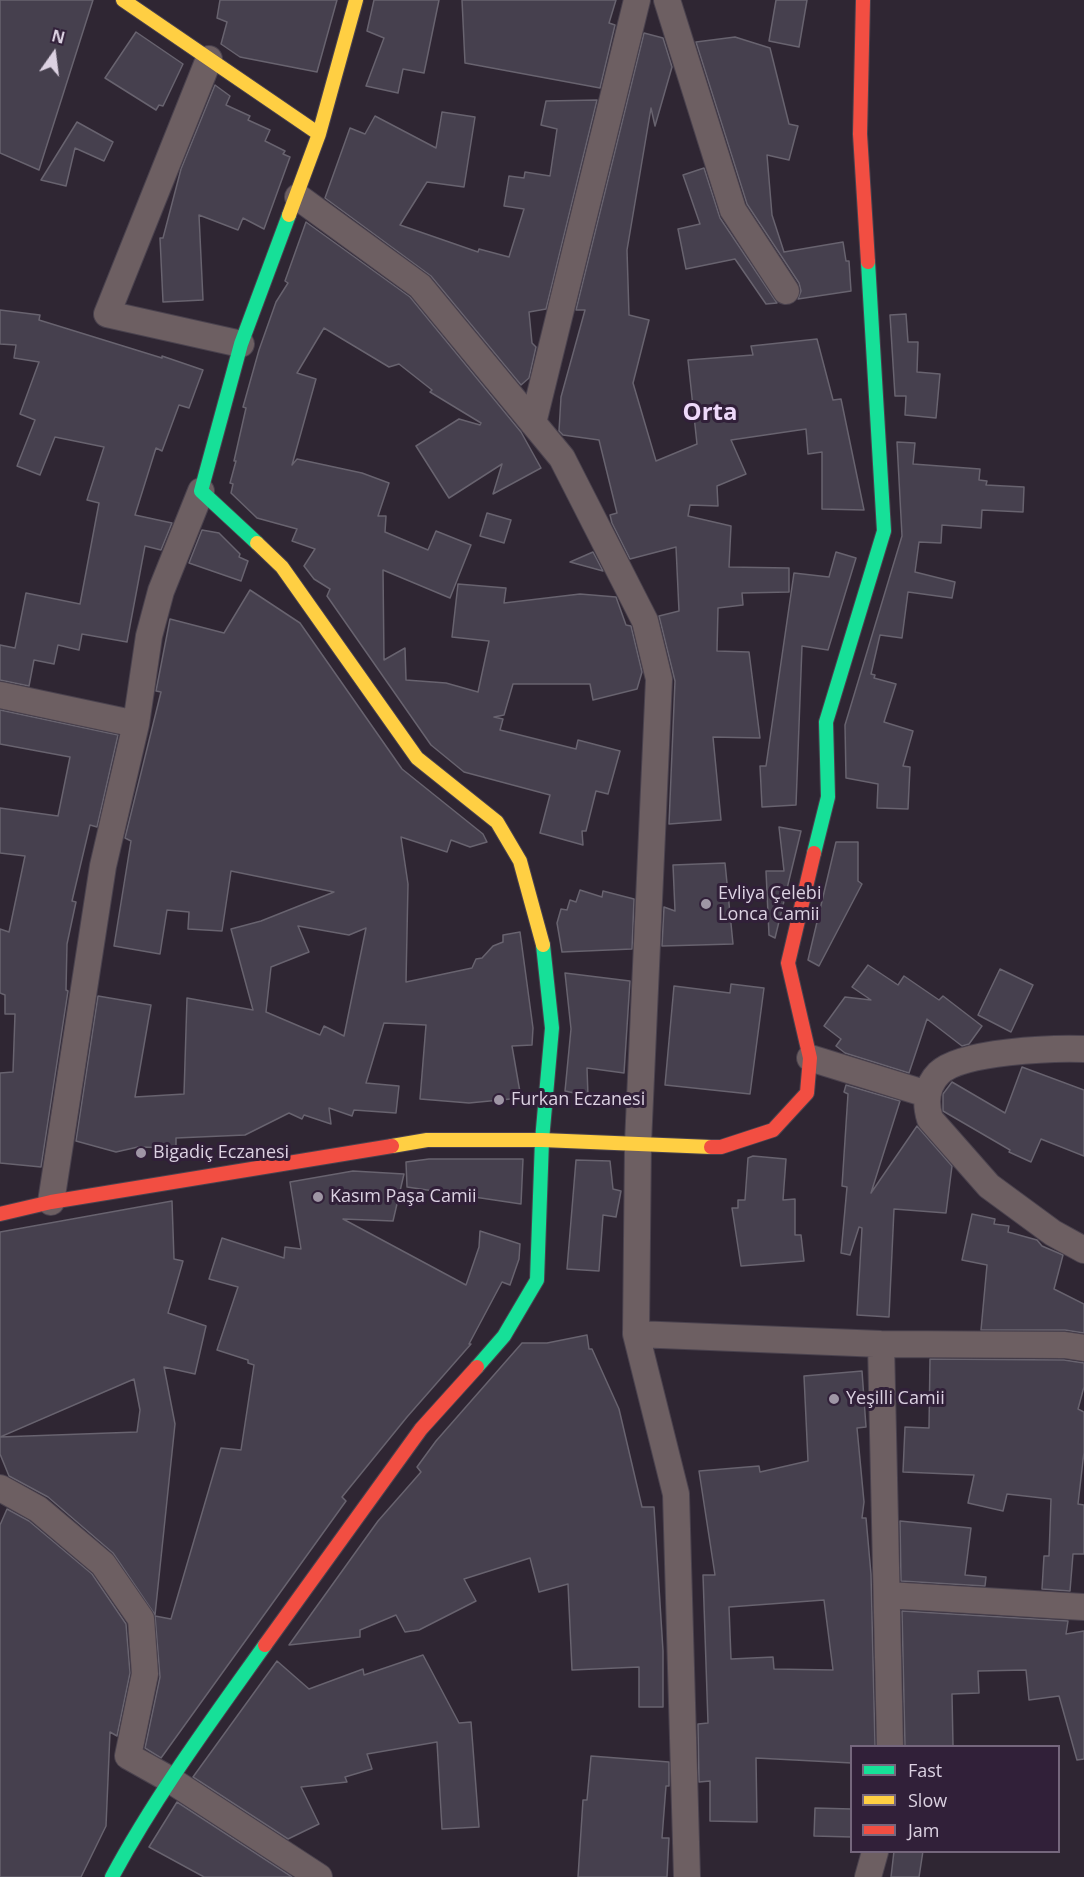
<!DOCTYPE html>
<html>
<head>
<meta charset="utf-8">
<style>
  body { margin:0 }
  #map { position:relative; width:1084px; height:1877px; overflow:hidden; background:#2f2633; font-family:"Open Sans",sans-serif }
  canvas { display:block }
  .legend { position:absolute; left:850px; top:1745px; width:210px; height:108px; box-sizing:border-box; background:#312039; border:2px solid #75677d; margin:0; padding:8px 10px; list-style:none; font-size:18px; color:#dcd2e2 }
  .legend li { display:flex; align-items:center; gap:12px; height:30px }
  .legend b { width:30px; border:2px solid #75677d }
  .north { position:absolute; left:24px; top:24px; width:60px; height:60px; -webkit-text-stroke:4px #312039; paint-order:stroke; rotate:14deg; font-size:16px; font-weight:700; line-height:24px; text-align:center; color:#dcd2e2 }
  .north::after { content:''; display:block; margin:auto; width:21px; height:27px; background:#dcd2e2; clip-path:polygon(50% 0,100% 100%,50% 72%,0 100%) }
</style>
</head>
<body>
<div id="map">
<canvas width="1084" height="1877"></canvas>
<ul class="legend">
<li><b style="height:8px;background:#16e098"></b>Fast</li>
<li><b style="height:8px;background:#ffcf43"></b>Slow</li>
<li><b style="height:8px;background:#f24e42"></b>Jam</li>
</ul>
<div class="north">N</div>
</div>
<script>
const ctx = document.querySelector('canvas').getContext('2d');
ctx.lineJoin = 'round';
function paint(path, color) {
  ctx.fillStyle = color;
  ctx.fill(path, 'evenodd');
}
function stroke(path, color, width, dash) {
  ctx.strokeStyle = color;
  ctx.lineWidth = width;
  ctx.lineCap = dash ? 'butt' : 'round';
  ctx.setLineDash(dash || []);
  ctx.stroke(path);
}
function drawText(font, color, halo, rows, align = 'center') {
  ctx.font = font + ' "Open Sans",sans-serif';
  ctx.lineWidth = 6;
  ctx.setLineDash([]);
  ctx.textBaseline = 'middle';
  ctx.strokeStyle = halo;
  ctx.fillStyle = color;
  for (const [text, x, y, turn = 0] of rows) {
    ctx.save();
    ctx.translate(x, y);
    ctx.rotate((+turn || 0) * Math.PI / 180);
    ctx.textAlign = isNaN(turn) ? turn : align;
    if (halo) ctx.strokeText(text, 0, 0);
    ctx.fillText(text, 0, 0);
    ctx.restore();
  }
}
const building = new Path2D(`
  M0 0H93L39 170 0 153Z
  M220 0H337L317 72 240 57 221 44 227 22 217 18Z
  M374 0H439L424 73 403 69 398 93 366 86 384 38 367 31Z
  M462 0H616L609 23 615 25 600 88 465 63Z
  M776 0H807L799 47 769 41Z
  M136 32 183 64 163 106 159 105 156 110 105 78Z
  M644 33 663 38 672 67 655 126 651 108 627 250 629 315 649 320 633 383 656 461 697 444 688 360 753 355 751 346 817 339 833 400 841 399 864 510 822 509V452L808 454 806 429 731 440 746 474 717 486 718 506 690 505 688 516 731 526 729 567 789 568V592L742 593 743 605 718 608 717 651 749 652 760 738 713 737 721 820 669 824 675 681 659 616 679 611 676 547 630 559 612 523 610 515 617 513 599 440 563 435 559 431 561 397 585 310H576Z
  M735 37 770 48 789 124 798 126 789 160 767 155 772 215 784 252 843 242 846 261H849L851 291 798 299 801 291 799 283 747 204 696 42Z
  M215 85 230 96 226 105 250 116 248 120 270 130 265 141 285 151 283 154 290 157 264 229 243 218 238 230 199 215 203 300 163 302 160 238H163L181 169Z
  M597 100 546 309 529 312 532 343 536 347 529 378 521 385 431 276 325 198 350 128 365 134 375 116 436 148 442 112 475 117 464 187 427 182 400 225 478 252 479 249 509 257 524 209 504 206 509 176 524 178 525 172 550 176 557 129 541 125 546 101Z
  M77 122 113 142 104 161 75 148 66 186 41 180Z
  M704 168 720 218 777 303 766 304 735 259 686 269 678 229 700 224 683 175Z
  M306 222 410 297 521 432 541 468 493 494 502 464 449 498 416 446 459 419 480 425 481 423 430 392 432 390 399 364 389 367 324 328 297 373 316 379 292 465 297 459 362 473 389 483 378 516H386L385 532 428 550 436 531 471 545 450 598 383 570 384 660 405 648 406 680 446 683 478 692 489 641 452 637 458 584 506 588 504 603 580 594 616 597 626 625 631 626 642 672 637 689 593 700 590 684H513L504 715 494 717 503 719 500 730 576 749 578 740 620 751 608 794 596 791 586 831H582L583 845 540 833 550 795 464 772 431 745 327 596 330 589 314 579 304 566 315 549 292 541 297 529 257 518 231 493 233 484 230 483 236 461H234L246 408 243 407 259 350 276 302 288 283 285 281Z
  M0 310 40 315 39 320 162 358V356L203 370 189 408 179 405 162 451 156 448 135 515 172 523 161 550 145 546 127 642 82 634 79 650 58 645 54 664 34 660 29 686 0 680V645L15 648 26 593 80 604 99 503 87 500 104 447 55 437 40 475 17 466 35 420 20 414 39 362 14 358 16 345 0 344Z
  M906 314 908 342H918L917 372 940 374 936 418 905 415 906 396H895L890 315Z
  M897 442 915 443 913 464 980 469 979 480 987 481 986 485 1024 487 1023 512 982 510 981 528 942 525 941 543 919 542 915 572 955 582 952 598 908 592 902 638 880 635 871 674 875 675 874 678 896 684 884 722 913 731 903 766 910 767 908 809 877 808 878 784 846 778 845 725 902 536Z
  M487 513 511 520 504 543 480 536Z
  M202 530 219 533 240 554 239 557 248 561 241 581 189 563Z
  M593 552 603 571 570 562Z
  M836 552 856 558 828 650 802 646 796 805 762 807 760 766H766L794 573 829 577Z
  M250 590 300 623 402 769 483 834 487 842 470 847 451 840 447 852 401 837 408 884 406 982 472 968 476 959 482 958 493 946 503 942V935L520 932 533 1028 532 1045 512 1046 521 1098 469 1103 420 1099 426 1025 384 1023 366 1083 399 1086 396 1113 354 1110 352 1116 329 1108 331 1124 304 1115 302 1119 289 1113 245 1135 176 1138V1148L138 1147 116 1152 76 1141 98 996 151 1005 135 1097 184 1094 187 998 253 1010 231 929 261 921 334 892 231 871 222 931 188 929 189 912 167 910 160 954 114 946 131 841 125 838 161 692 156 691 170 619 224 633ZM298 926 349 935 366 928 344 1036 324 1026 320 1035 266 1012 271 967 309 952Z
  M0 710 118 735 97 827 90 825 72 901 76 902 67 944 66 990 68 991 41 1167 0 1163V1073L13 1072 15 1014H5V995L0 993V929L9 932 25 856 0 853V808L58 816 70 757 0 744Z
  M779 827 801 831 775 938 769 935 766 871H784Z
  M836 842H858V881L862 884 819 966 808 960Z
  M725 863 733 944 662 946 664 907 675 911 673 865Z
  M580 890 602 897 603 891 634 899 632 949 562 952 557 923 561 909 567 910 570 900 576 902Z
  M868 965 898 985 904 976 939 1000 943 996 982 1026 969 1044 962 1046 927 1019 909 1073 845 1053 836 1046 841 1039 824 1026 845 997 871 1000 852 987Z
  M1000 969 1033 985 1011 1032 978 1015Z
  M565 973 630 981 624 1073 587 1068 588 1096 565 1091 571 1029Z
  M731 984 764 988 750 1094 665 1085 674 986 730 993Z
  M1022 1067 1084 1090V1156L1041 1139 1031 1162 1009 1152 1010 1150 943 1111V1094L952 1082 1005 1113Z
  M846 1085 900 1101 871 1193 917 1126 952 1166 946 1213 894 1209 889 1317 857 1315 862 1228 859 1227 850 1255 841 1253 847 1187 842 1186 848 1094 844 1092Z
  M753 1156 786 1159 783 1200 795 1199V1235H801L804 1261 741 1266 732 1208H738V1200H745L748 1158Z
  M429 1159H523L521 1204 407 1187 406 1162Z
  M576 1160 610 1161 613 1189 621 1191 616 1217 603 1215 599 1271 567 1269Z
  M353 1171 404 1174 393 1221 343 1219 466 1285 479 1247 480 1231 520 1244 519 1259 510 1285 502 1282 469 1344H471L407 1417 342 1497 346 1501 161 1758 145 1748 160 1677 155 1616 171 1619 221 1448 241 1450 254 1365 248 1363V1360L217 1350 238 1287 209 1279 222 1238 284 1258 285 1247 301 1249 290 1182Z
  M172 1201 174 1259 183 1261 168 1313 206 1326 195 1374 164 1367 175 1424 155 1615 113 1553 48 1497 9 1476 0 1454V1437L137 1432 140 1410 134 1379 0 1437V1232Z
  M972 1214 995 1219 994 1224 1009 1226 1008 1232 1037 1240 1042 1246 1063 1255 1054 1289 1084 1304V1333L1065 1330H981L987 1265 962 1260Z
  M587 1335 589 1349H592L619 1409 642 1507H654L663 1651V1707H639V1667L572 1670 568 1584 539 1592 530 1558 464 1579 476 1601 419 1630 405 1632 396 1615 360 1630V1637L289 1645 378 1521 421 1472 417 1467 436 1441 522 1343H547Z
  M930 1359 1064 1360 1084 1363V1387L1078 1409 1084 1412V1452L1078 1504 1084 1505V1554H1073L1070 1591 1042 1589 1044 1556H1049L1051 1499 1007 1494 1003 1511 968 1503 974 1475 903 1472 905 1427 929 1428Z
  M862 1371 866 1427 857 1428 864 1502 862 1518H866L871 1574 875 1746H852V1763L756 1758 757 1822 710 1821V1781L699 1782 698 1724 708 1723 703 1575H715L699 1471 759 1466 760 1472 808 1461 804 1376ZM824 1600 833 1670 774 1669 773 1657 731 1659 729 1607Z
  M7 1509 29 1521 92 1574 126 1624 130 1673 117 1736 110 1732 106 1826 81 1877H0V1525Z
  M900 1521 971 1528 965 1575 986 1577 985 1586 901 1581Z
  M902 1611 1068 1621 1066 1634 1084 1631V1759L1077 1760 1059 1696 1029 1700 1026 1670 978 1671 979 1693 952 1694 953 1746H905Z
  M423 1655 459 1723 471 1722 479 1827 442 1829 437 1742 367 1754 372 1769 345 1777 347 1782 301 1787 319 1824 288 1839 193 1777 277 1661 309 1689 363 1669 364 1675Z
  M591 1756 669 1762V1786H666L662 1838H669L667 1877H578L583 1800H587Z
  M177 1802 292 1877H204L149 1847Z
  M815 1808 852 1809V1837L814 1836Z
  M894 1851H923L919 1877H891Z`);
paint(building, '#46404e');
stroke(building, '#68636f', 1.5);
const street = new Path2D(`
  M667 0 733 210 786 291
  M209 59 107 314 241 344
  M298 197 420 286 562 458 645 621 659 679 638 1143 636 1334 676 1494 687 1877
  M533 423 637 0
  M0 695 136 724
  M1084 1049C1053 1048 962 1051 939 1073 926 1086 925 1103 930 1119L989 1186 1053 1233 1084 1250
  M810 1058 927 1094
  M51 1202 103 866 136 724 149 636 161 591 201 491
  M636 1334 881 1344 1065 1345 1084 1348
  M881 1344 890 1746
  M0 1488 38 1509 103 1564 141 1619 145 1674 128 1756 169 1779 319 1877
  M887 1595 1084 1607
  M868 1877 875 1852`);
const fast = new Path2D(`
  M257 543 201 491 241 344 289 215
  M814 853 828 797 826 722 884 531 868 262
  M477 1367 504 1336 537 1280 542 1140 552 1028 543 945
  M112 1877C156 1795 211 1721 265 1645`);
const slow = new Path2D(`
  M123 0 319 134
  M289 215 319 134 356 0
  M257 543 282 567 417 758 497 822 520 861 543 945
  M392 1146 427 1140H542L711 1147`);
const jam = new Path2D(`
  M863 0 860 134 868 262
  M711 1147H721L773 1130 807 1093 810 1058 788 963 814 853
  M0 1214 51 1202 392 1146
  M265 1645 421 1429 477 1367`);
stroke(street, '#4a424e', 28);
stroke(fast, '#4a424e', 16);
stroke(slow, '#4a424e', 16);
stroke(jam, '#4a424e', 16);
stroke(street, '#6d5f62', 26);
stroke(fast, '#16e098', 14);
stroke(slow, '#ffcf43', 14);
stroke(jam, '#f24e42', 14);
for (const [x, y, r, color] of [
  [706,904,6,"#9f96a5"],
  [499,1100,6,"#9f96a5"],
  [141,1153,6,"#9f96a5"],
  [318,1197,6,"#9f96a5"],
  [834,1399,6,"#9f96a5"]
]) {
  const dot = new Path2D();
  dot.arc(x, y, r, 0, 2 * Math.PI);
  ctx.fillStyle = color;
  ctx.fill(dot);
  stroke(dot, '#312039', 2);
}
drawText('18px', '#dcd2e2', '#312039', [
  ["Evliya Çelebi",718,894],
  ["Lonca Camii",718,915],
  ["Furkan Eczanesi",511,1100],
  ["Bigadiç Eczanesi",153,1153],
  ["Kasım Paşa Camii",330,1197],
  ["Yeşilli Camii",846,1399]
], 'left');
drawText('bold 24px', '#eed9fa', '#312039', [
  ["Orta",710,413]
]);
</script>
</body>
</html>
